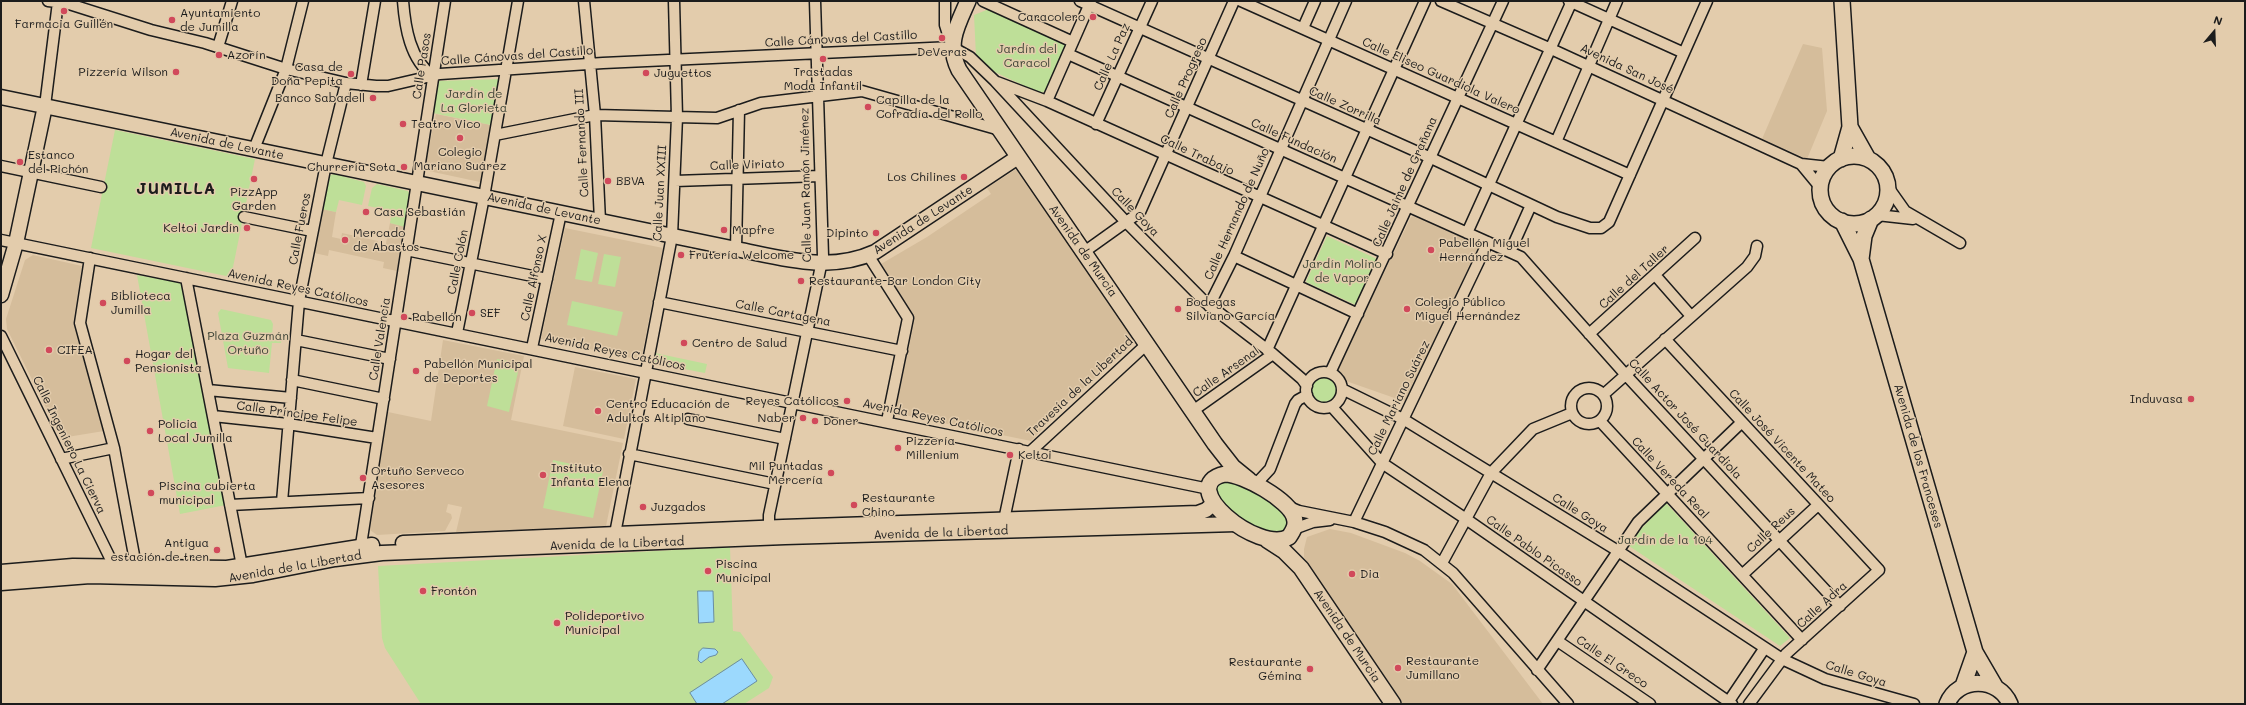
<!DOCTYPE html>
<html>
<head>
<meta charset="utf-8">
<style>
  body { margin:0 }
  #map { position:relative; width:2246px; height:705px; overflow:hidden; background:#e3ccac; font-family:Mali,sans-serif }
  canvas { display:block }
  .frame { position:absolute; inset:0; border:2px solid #1c1c1c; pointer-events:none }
  .north { position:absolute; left:2194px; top:12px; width:40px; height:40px; -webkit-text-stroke:3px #e3ccac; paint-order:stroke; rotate:19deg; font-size:11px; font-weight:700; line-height:16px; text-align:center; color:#1c1c1c }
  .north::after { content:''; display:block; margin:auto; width:14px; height:18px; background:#1c1c1c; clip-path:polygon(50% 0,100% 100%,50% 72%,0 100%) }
</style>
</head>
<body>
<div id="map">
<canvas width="2246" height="705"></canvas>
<div class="frame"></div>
<div class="north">N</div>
</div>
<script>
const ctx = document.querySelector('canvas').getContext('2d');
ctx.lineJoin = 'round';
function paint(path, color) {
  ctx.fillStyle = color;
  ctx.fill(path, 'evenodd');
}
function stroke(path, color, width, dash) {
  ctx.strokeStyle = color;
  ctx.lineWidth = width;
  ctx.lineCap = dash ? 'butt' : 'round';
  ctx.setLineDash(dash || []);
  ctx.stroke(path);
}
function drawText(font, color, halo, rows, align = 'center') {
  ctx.font = font + ' Mali,sans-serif';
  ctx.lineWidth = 3;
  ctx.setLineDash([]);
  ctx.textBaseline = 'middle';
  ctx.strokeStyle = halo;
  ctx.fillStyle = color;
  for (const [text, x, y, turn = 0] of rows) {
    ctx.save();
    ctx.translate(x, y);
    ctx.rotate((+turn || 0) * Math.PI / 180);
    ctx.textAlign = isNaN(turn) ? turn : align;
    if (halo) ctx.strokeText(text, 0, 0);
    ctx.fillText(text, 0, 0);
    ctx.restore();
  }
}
paint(new Path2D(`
  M1803 44 1822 48 1827 111 1807 159 1762 139Z
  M436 114 491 125 480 182 424 170Z
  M1018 168 1136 342 1070 400 1031 441 895 413 915 318 881 264 927 237 991 194 987 188Z
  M323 209 336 212 332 237 341 239 342 233 378 241 377 246 385 248 390 223 403 226 397 271 383 268 384 262 329 250 328 256 314 253Z
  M1414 216 1477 244 1478 247 1406 402 1346 381 1337 370 1411 217Z
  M565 228 663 248 641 360 541 339Z
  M33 255 82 266 73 323 104 431 61 438 7 329 6 319 25 260Z
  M443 340 524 356 511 420 623 443 606 526 456 532 462 507 448 504 446 512 451 514 452 518 445 531 377 535 370 530 388 412 431 421Z
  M575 367 636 379 624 439 563 426Z
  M1330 529 1351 533 1405 553 1420 561 1452 584 1543 704H1403L1304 557V549L1307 537Z`), '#d5bd9b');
paint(new Path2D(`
  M989 9 1066 44 1046 91 1040 93 986 68 976 56 974 15Z
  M501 79 491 125 433 113 438 81Z
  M115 130 255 159 231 277 91 248Z
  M334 174 364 182 366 186 362 205 339 200 336 212 321 209 328 176Z
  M377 184 408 191 410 195 405 227 390 223 392 211 368 206 372 188Z
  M1327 236 1377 259 1356 305 1306 282Z
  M581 249 598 253 592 282 575 279Z
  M604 254 621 257 615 287 598 284Z
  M137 275 182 283 226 505 180 514Z
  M572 301 623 312 617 336 567 325Z
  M221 309 271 320 273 324 272 335 282 336 281 343H272L269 373 228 368 218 313Z
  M655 353 707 364 705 373 653 363Z
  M497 359 520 363 509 412 487 406Z
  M1312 390a12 12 0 1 1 24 0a12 12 0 1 1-24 0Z
  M553 460 603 471 593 518 543 508Z
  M1225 479 1245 484 1286 513 1290 526 1278 536 1247 524 1215 498 1216 485Z
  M1666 503 1790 638 1780 646 1629 546 1642 528Z
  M730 547 733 631 740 632 773 677 769 688 744 704H421L385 648 382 638 378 566Z`), '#bedf98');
const water = new Path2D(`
  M698 591H713L714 622 699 623Z
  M703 648 715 649 718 652 716 655 709 657 701 663 698 660 699 652Z
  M742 659 757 681 722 704H697L690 693Z`);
paint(water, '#9cd9fd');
stroke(water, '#698da3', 1);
const street = new Path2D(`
  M48 1 66 3 151 30 205 43 286 69 346 83 376 86H388L440 74 603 63 952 47 970 57 995 81 1126 222 1205 302 1273 354 1302 379 1307 386
  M403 1C405 27 410 60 433 76
  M584 1 595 115 600 221
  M945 1V25L952 47
  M983 1 1073 42
  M1080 1 1431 158 1557 217 1590 228H1601L1609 222 1707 1
  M1241 1 1630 175
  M1441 1 1549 48 1801 164 1829 167
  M1569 1 1684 53
  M1303 28 1315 1
  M218 47 232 1
  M1068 54 1521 257 1625 374 1840 606
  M997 82 1047 101 1387 254
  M361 85 375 1
  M1047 101 1091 1
  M45 106 58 2
  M1096 124 1152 1
  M495 135 595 115 717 118 761 103 862 91 1000 130
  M1556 142 1617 1
  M254 149 286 69 303 1
  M1801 164 1820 187
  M1 166 101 187
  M675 181 820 176
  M1888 187 1905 211 1960 243
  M1877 215 1913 219
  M244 217 312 231
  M1467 233 1572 1
  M1 240 1209 489
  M736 249 739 110
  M406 250 547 279
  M1084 252 1140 212 1234 1
  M1510 252 1531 205
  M868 255 908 318 887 421
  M1234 256 1358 314
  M90 258 80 323 114 448 136 566
  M1655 275 1691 316
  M186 278 242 566
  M659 302 902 351
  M1209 306 1234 256 1346 1
  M457 333 484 197 518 1
  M1589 334 1695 238
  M1 336 112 562V566
  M1665 339 1879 570 1786 654 1749 704
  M296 340 390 359
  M532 348 561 213
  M1267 350 1425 1
  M1306 390a18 18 0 1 1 36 0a18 18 0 1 1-36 0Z
  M1330 373 1503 1
  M292 380 384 399
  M1571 406a18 18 0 1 1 36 0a18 18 0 1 1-36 0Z
  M1342 389 1403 419 1618 551 1782 659 1825 679 1914 704
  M208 390 291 398
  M1603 395 1747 267 1755 256 1757 246
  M1332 407 1382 463 1466 519 1732 704
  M1194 410 1273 354
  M213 416 288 424 377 438
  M688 419 785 439
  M1600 421 1802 640
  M1031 451 1148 343
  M629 454 775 484
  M61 459 114 448
  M1256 484 1270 469 1295 404 1298 400 1307 395
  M282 502 299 301 326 164 346 83
  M230 505 369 498
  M1287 506 1299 511 1354 522 1385 532 1424 550 1453 573 1568 704
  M1004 520 1019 449
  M1354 522 1488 242
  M1294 529 1313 522 1330 520
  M769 533V515L823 256 815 1
  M614 539 672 236 677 117 674 1
  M362 553 361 545 445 1
  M1442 563 1491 473 1533 429 1572 413
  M1742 575 1818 505
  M1559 642 1650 704
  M1537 670 1638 522 1742 422
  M1727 704 1764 649`);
const secondary = new Path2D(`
  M1 97 736 249C782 258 829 273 875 252L1018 157
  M1 295 16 243 45 106
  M403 543 783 527 1198 513 1206 510 1213 504
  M1 572 73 566 227 568 372 545
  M1 583 90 576 215 579 253 575 335 559 382 553 785 537 1236 524`);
const primary = new Path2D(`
  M968 1C957 26 946 44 959 70L1215 444 1233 467 1249 480
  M1850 127 1868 159
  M1820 190a34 34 0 1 1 68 0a34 34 0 1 1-68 0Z
  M1841 159 1850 127 1842 1
  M1842 221 1861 259 1975 652 1996 688
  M1861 259 1864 236 1871 219
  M1225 474C1243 474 1289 500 1294 517 1297 525 1293 531 1289 537 1259 555 1173 485 1225 474Z
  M1267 540 1284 551 1301 568 1393 704
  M1963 686 1975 652
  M1947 704C1958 676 1999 677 2010 704`);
stroke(street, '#1c1c1c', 13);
stroke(secondary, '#1c1c1c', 17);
stroke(primary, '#1c1c1c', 18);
stroke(street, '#e3ccac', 10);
stroke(secondary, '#e3ccac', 14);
stroke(primary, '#e3ccac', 15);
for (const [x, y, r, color] of [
  [64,11,4,"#d1495b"],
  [1093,17,4,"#d1495b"],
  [172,20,4,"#d1495b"],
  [942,38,4,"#d1495b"],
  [219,55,4,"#d1495b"],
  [823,59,4,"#d1495b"],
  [176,72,4,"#d1495b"],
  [646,73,4,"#d1495b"],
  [351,74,4,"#d1495b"],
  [373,98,4,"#d1495b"],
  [868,107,4,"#d1495b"],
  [403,124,4,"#d1495b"],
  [460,138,4,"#d1495b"],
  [20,162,4,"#d1495b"],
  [404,167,4,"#d1495b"],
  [964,177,4,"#d1495b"],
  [254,179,4,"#d1495b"],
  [608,181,4,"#d1495b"],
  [366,212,4,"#d1495b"],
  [247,228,4,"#d1495b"],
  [724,230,4,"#d1495b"],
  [876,233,4,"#d1495b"],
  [345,240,4,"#d1495b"],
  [1431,250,4,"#d1495b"],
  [681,255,4,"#d1495b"],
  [801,281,4,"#d1495b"],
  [103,303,4,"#d1495b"],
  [1178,309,4,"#d1495b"],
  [1407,309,4,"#d1495b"],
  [472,313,4,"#d1495b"],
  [404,317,4,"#d1495b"],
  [684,343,4,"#d1495b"],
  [49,350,4,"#d1495b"],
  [127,361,4,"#d1495b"],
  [416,371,4,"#d1495b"],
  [2191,399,4,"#d1495b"],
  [847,401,4,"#d1495b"],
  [598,411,4,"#d1495b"],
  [803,418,4,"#d1495b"],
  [815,421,4,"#d1495b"],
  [150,431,4,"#d1495b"],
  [898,448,4,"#d1495b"],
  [1010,455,4,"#d1495b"],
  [831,473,4,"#d1495b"],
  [543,475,4,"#d1495b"],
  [363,478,4,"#d1495b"],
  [151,493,4,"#d1495b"],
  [854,505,4,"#d1495b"],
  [643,507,4,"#d1495b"],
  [217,550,4,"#d1495b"],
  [708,571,4,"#d1495b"],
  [1352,574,4,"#d1495b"],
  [423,591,4,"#d1495b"],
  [557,623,4,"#d1495b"],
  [1398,668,4,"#d1495b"],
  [1310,669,4,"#d1495b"]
]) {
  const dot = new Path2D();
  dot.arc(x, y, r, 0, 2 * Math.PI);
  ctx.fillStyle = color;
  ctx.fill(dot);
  stroke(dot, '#e3ccac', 1.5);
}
drawText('12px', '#1c1c1c', '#e3ccac', [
  ["Ayuntamiento",180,13],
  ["de Jumilla",180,27],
  ["Caracolero",1085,17,"right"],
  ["Farmacia Guillén",64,24,"center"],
  ["DeVeras",942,52,"center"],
  ["Azorín",227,55],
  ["Casa de",343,67,"right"],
  ["Doña Pepita",343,81,"right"],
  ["Pizzería Wilson",168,72,"right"],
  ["Trastadas",823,72,"center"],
  ["Moda Infantil",823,86,"center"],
  ["Juguettos",654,73],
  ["Banco Sabadell",365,98,"right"],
  ["Capilla de la",876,100],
  ["Cofradía del Rollo",876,114],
  ["Teatro Vico",411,124],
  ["Colegio",460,152,"center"],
  ["Mariano Suárez",460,166,"center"],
  ["Estanco",28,155],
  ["del Pichón",28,169],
  ["Churrería Sota",396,167,"right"],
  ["Los Chilines",956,177,"right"],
  ["BBVA",616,181],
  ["PizzApp",254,192,"center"],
  ["Garden",254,206,"center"],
  ["Casa Sebastián",374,212],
  ["Keltoi Jardín",239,228,"right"],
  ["Mapfre",732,230],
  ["Mercado",353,233],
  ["de Abastos",353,247],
  ["Dipinto",868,233,"right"],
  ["Pabellón Miguel",1439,243],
  ["Hernández",1439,257],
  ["Frutería Welcome",689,255],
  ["Restaurante-Bar London City",809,281],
  ["Biblioteca",111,296],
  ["Jumilla",111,310],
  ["Bodegas",1186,302],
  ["Silviano García",1186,316],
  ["Colegio Público",1415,302],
  ["Miguel Hernández",1415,316],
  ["SEF",480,313],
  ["Pabellón",412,317],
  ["Centro de Salud",692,343],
  ["CIFEA",57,350],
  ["Hogar del",135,354],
  ["Pensionista",135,368],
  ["Pabellón Municipal",424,364],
  ["de Deportes",424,378],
  ["Induvasa",2183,399,"right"],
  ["Reyes Católicos",839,401,"right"],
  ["Centro Educación de",606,404],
  ["Adultos Altiplano",606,418],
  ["Naber",795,418,"right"],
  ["Doner",823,421],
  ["Policia",158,424],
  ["Local Jumilla",158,438],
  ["Pizzería",906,441],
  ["Millenium",906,455],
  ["Keltoi",1018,455],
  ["Mil Puntadas",823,466,"right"],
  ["Mercería",823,480,"right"],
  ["Instituto",551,468],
  ["Infanta Elena",551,482],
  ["Ortuño Serveco",371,471],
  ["Asesores",371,485],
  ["Piscina cubierta",159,486],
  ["municipal",159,500],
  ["Restaurante",862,498],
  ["Chino",862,512],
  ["Juzgados",651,507],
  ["Antigua",209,543,"right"],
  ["estación de tren",209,557,"right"],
  ["Piscina",716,564],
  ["Municipal",716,578],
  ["Dia",1360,574],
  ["Frontón",431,591],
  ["Polideportivo",565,616],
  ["Municipal",565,630],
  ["Restaurante",1406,661],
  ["Jumillano",1406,675],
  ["Restaurante",1302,662,"right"],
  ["Gémina",1302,676,"right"]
], 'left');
drawText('12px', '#1c1c1c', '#e3ccac', [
  ["Calle Cánovas del Castillo",841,39,-3],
  ["Calle Cánovas del Castillo",517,56,-4],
  ["Calle La Paz",1112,57,-66],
  ["Calle Pasos",422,66,-81],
  ["Avenida San José",1627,69,25],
  ["Calle Eliseo Guardiola Valero",1441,76,24],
  ["Calle Progreso",1186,78,-66],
  ["Calle Zorrilla",1345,106,24],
  ["Calle Fundación",1294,141,24],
  ["Calle Fernando III",582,143,-93],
  ["Avenida de Levante",227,144,12],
  ["Calle Trabajo",1197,155,25],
  ["Calle Viriato",747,165,-2],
  ["Calle Jaime de Grañana",1405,182,-66],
  ["Calle Juan Ramón Jiménez",806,185,-91],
  ["Calle Juan XXIII",660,193,-87],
  ["Avenida de Levante",544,209,12],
  ["Calle Goya",1135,212,46],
  ["Calle Hernando de Nuño",1237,214,-66],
  ["Avenida de Levante",923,220,-33],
  ["Calle Fueros",300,229,-79],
  ["Avenida de Murcia",1083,251,55],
  ["Calle Colón",458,262,-79],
  ["Calle del Taller",1634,277,-42],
  ["Calle Alfonso X",534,278,-78],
  ["Avenida Reyes Católicos",298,288,12],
  ["Calle Cartagena",783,313,11],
  ["Calle Valencia",380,339,-81],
  ["Avenida Reyes Católicos",615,352,12],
  ["Calle Arsenal",1226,372,-35],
  ["Travesía de la Libertad",1080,387,-43],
  ["Calle Mariano Suárez",1399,398,-64],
  ["Calle Príncipe Felipe",297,414,8],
  ["Avenida Reyes Católicos",933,418,12],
  ["Calle Actor José Guardiola",1685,419,47],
  ["Calle Ingeniero La Cierva",69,445,64],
  ["Calle José Vicente Mateo",1782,446,47],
  ["Avenida de los Franceses",1918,456,74],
  ["Calle Vereda Real",1670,478,47],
  ["Calle Goya",1580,513,32],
  ["Calle Reus",1771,530,-43],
  ["Avenida de la Libertad",941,533,-2],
  ["Avenida de la Libertad",617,544,-2],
  ["Calle Pablo Picasso",1534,551,35],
  ["Avenida de la Libertad",295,567,-10],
  ["Calle Adra",1822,605,-42],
  ["Avenida de Murcia",1347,636,56],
  ["Calle El Greco",1612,662,34],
  ["Calle Goya",1856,674,17]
]);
drawText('12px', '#3c4335', '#e3ccac', [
  ["Jardín del",1027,49],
  ["Caracol",1027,63],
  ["Jardín de",474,94],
  ["La Glorieta",474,108],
  ["Jardín Molino",1342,264],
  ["de Vapor",1342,278],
  ["Plaza Guzmán",248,336],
  ["Ortuño",248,350],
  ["Jardín de la 104",1665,540]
]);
ctx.letterSpacing = '1px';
drawText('bold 16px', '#1c1c1c', '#e3ccac', [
  ["JUMILLA",176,189]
]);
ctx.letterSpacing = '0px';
</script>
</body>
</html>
